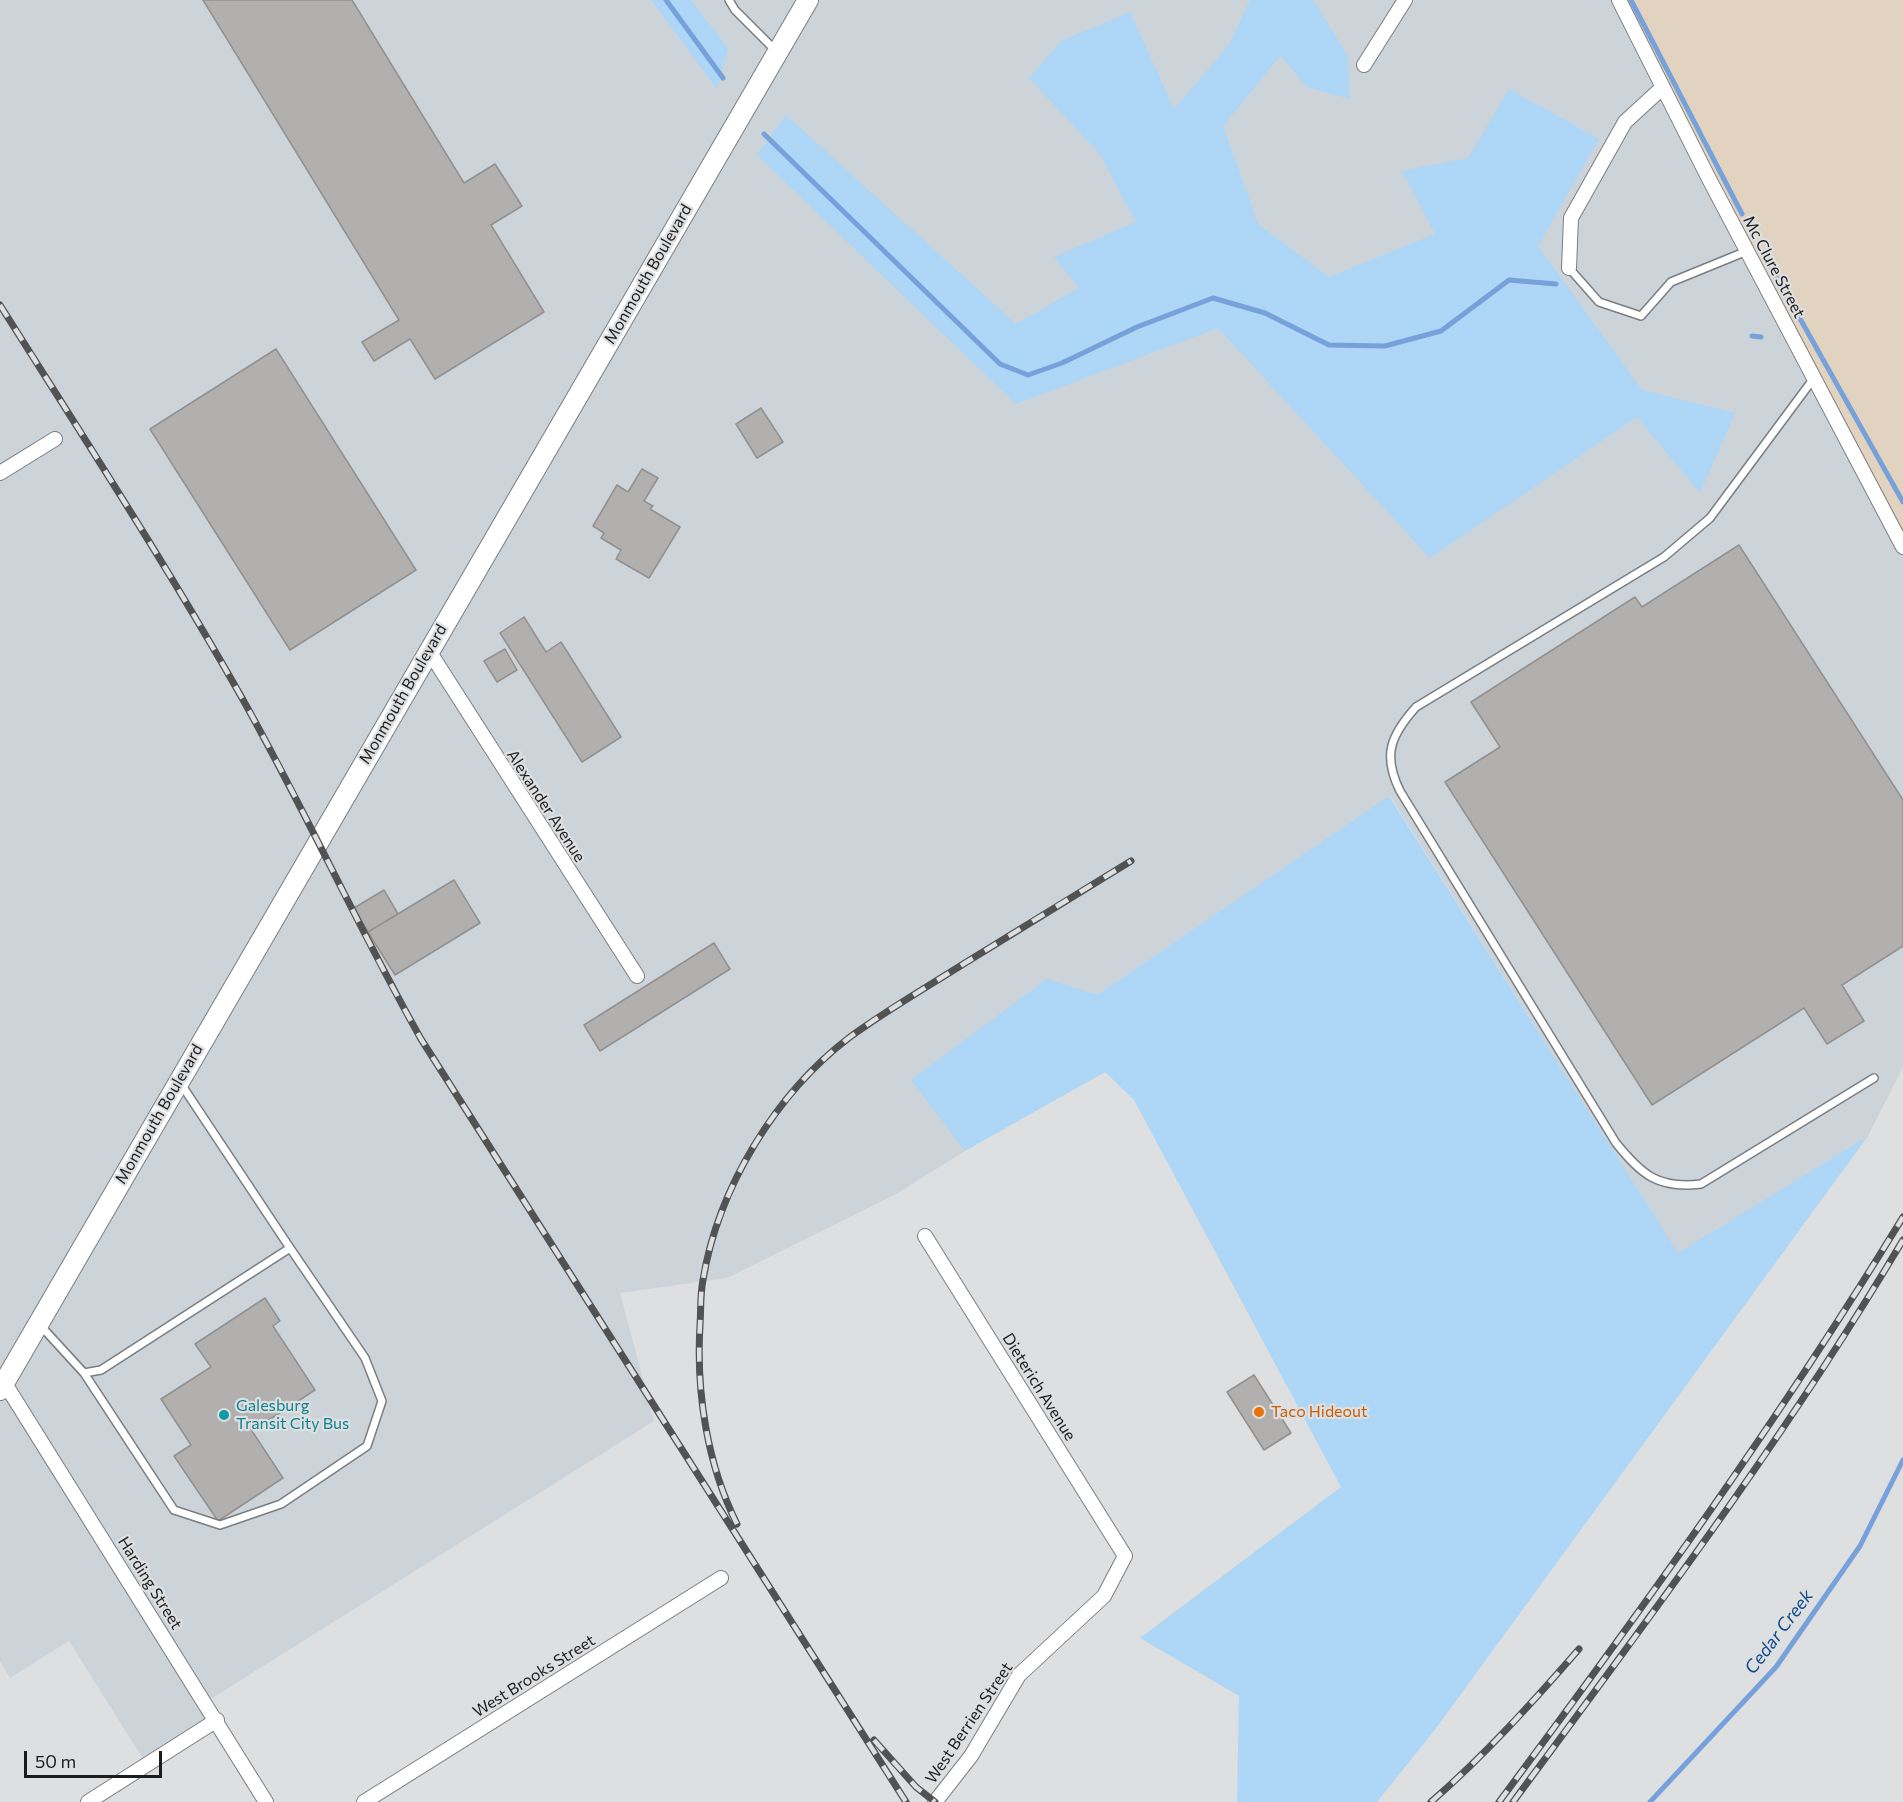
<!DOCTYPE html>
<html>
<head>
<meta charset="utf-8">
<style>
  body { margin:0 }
  #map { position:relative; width:1903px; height:1802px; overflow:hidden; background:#dedfe1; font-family:Commissioner,sans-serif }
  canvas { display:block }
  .scale { position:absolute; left:24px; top:1751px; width:138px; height:27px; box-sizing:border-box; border:3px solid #1c1c1d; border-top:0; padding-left:8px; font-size:18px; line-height:21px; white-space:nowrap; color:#1c1c1d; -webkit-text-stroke:4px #dedfe1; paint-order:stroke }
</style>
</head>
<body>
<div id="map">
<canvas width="1903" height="1802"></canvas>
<div class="scale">50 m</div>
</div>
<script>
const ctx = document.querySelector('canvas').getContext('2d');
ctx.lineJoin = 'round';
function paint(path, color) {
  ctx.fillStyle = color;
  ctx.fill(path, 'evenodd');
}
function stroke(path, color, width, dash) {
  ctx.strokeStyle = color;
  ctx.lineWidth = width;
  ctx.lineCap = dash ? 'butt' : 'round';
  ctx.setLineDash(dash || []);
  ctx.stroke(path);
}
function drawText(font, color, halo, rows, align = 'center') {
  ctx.font = font + ' Commissioner,sans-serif';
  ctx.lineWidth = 4.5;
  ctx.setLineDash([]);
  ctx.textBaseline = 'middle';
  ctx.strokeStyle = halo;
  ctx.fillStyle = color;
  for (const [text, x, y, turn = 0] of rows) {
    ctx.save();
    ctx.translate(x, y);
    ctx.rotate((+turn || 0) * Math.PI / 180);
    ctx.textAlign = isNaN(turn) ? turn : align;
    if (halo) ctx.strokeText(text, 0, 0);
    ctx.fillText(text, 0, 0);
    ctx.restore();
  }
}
paint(new Path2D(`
  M0 0H1619L1903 547V1067L1868 1136 1678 1254 1390 796 1097 995 965 1151 896 1194 727 1278 620 1293 654 1421 206 1702 217 1720 147 1765 69 1641 10 1678 0 1661Z`), '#ccd4da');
paint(new Path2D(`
  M1619 0H1903V547Z`), '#e2d3c0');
paint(new Path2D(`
  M651 0H691L728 48 717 89Z
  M1250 0H1313L1348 56 1350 99 1306 87 1281 55 1223 126 1258 224 1329 277 1435 234 1402 171 1468 158 1509 89 1599 139 1538 246 1642 390 1735 413 1700 493 1637 417 1430 558 1218 328 1016 404 757 155 786 115 1016 324 1079 288 1054 257 1136 222 1099 153 1029 78 1061 41 1130 12 1174 109 1229 45Z
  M1389 796 1678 1253 1868 1136 1434 1731 1377 1802H1237L1239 1696 1140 1638 1341 1487 1134 1100 1105 1072 965 1151 911 1080 1047 979 1097 995Z`), '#add6f7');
stroke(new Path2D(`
  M666 0 723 78
  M1631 0 1742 214
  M764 134 1000 364 1028 375 1062 363 1137 327 1213 298 1265 313 1329 345 1385 346 1441 331 1509 280 1556 284
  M1771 267 1903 502
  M1752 336 1761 337
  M1650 1802 1776 1667 1860 1546 1903 1460`), '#76a1da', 5);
const building = new Path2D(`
  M203 0H352L464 183 495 164 522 206 491 225 544 312 435 379 410 339 374 361 362 342 399 320Z
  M276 349 416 570 290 650 150 429Z
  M761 408 783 442 757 458 736 424Z
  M642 469 658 478 644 501 653 506 650 509 680 527 649 578 616 559 621 550 601 538 604 533 593 526 617 485 628 492Z
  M1739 545 1903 800V946L1842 985 1864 1021 1827 1044 1804 1008 1652 1105 1445 782 1500 747 1471 702 1635 597 1642 607Z
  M524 617 546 652 561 642 621 737 582 762 500 633Z
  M505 649 517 670 497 682 484 661Z
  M454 880 480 923 395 975 368 932Z
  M384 890 398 914 368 932 354 908Z
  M714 943 730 969 600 1051 584 1025Z
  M265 1298 280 1321 273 1326 315 1390 252 1431 283 1478 218 1521 174 1456 191 1445 161 1399 211 1367 195 1344Z
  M1254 1375 1291 1433 1264 1450 1227 1392Z`);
paint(building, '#b1b0ae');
stroke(building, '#92918f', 1.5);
const lane = new Path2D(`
  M729 0 735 10 775 50
  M1569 268 1599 302 1641 316 1671 282 1747 251
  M1814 378 1710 518 1664 557 1416 707C1391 735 1382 755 1400 791L1616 1143C1642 1175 1658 1189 1701 1184L1874 1078
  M40 1325 84 1373 101 1370 290 1248 181 1084
  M84 1373 174 1510 220 1525 281 1504 367 1446 382 1401 365 1358 290 1248`);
const street = new Path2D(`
  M1619 0 1708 177 1903 547
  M1364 65 1405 0
  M1569 268 1571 218 1625 122 1663 87
  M0 473 55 439
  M429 651 637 976
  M925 1236 1125 1556 1104 1596 1019 1675 971 1756 935 1802
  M4 1382 266 1802
  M88 1802 217 1720
  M364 1802 721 1578`);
const secondary = new Path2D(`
  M0 1390 808 0`);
stroke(lane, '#7c7d7f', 10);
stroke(street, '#7c7d7f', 16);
stroke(secondary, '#7c7d7f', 22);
stroke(lane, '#fff', 7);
stroke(street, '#fff', 14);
stroke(secondary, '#fff', 20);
const rail = new Path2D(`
  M0 305C82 435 166 564 242 698 305 810 358 927 421 1039L906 1802
  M737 1524C707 1464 696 1392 700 1325 701 1311 700 1295 703 1280 718 1188 776 1093 850 1037 887 1010 927 987 965 963 1020 929 1075 895 1131 861
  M874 1740 916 1787 935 1802
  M1431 1802C1485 1755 1532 1703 1579 1649
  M1499 1802C1641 1611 1779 1420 1903 1217
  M1513 1802C1649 1618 1786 1437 1903 1240`);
stroke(rail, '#525253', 7);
stroke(rail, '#dedfe1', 4.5, [14]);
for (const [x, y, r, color] of [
  [1259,1412,6,"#e8710a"],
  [224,1415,6,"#0f9aa8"]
]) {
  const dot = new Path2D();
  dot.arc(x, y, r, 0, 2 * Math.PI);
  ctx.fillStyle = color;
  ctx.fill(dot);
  stroke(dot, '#dedfe1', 2);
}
drawText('16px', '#1c1c1d', '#dedfe1', [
  ["Mc Clure Street",1774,267,62],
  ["Monmouth Boulevard",648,274,-60],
  ["Monmouth Boulevard",403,694,-60],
  ["Alexander Avenue",546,806,57],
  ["Monmouth Boulevard",159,1114,-60],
  ["Dieterich Avenue",1039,1387,58],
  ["Harding Street",150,1583,58],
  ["West Brooks Street",534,1676,-32],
  ["West Berrien Street",969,1723,-56]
]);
drawText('16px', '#0d838f', '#dedfe1', [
  ["Galesburg",236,1406],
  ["Transit City Bus",236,1424]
], 'left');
drawText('16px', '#c56008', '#dedfe1', [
  ["Taco Hideout",1271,1412]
], 'left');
drawText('italic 18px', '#114b8f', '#dedfe1', [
  ["Cedar Creek",1779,1632,-53]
]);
</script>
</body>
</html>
